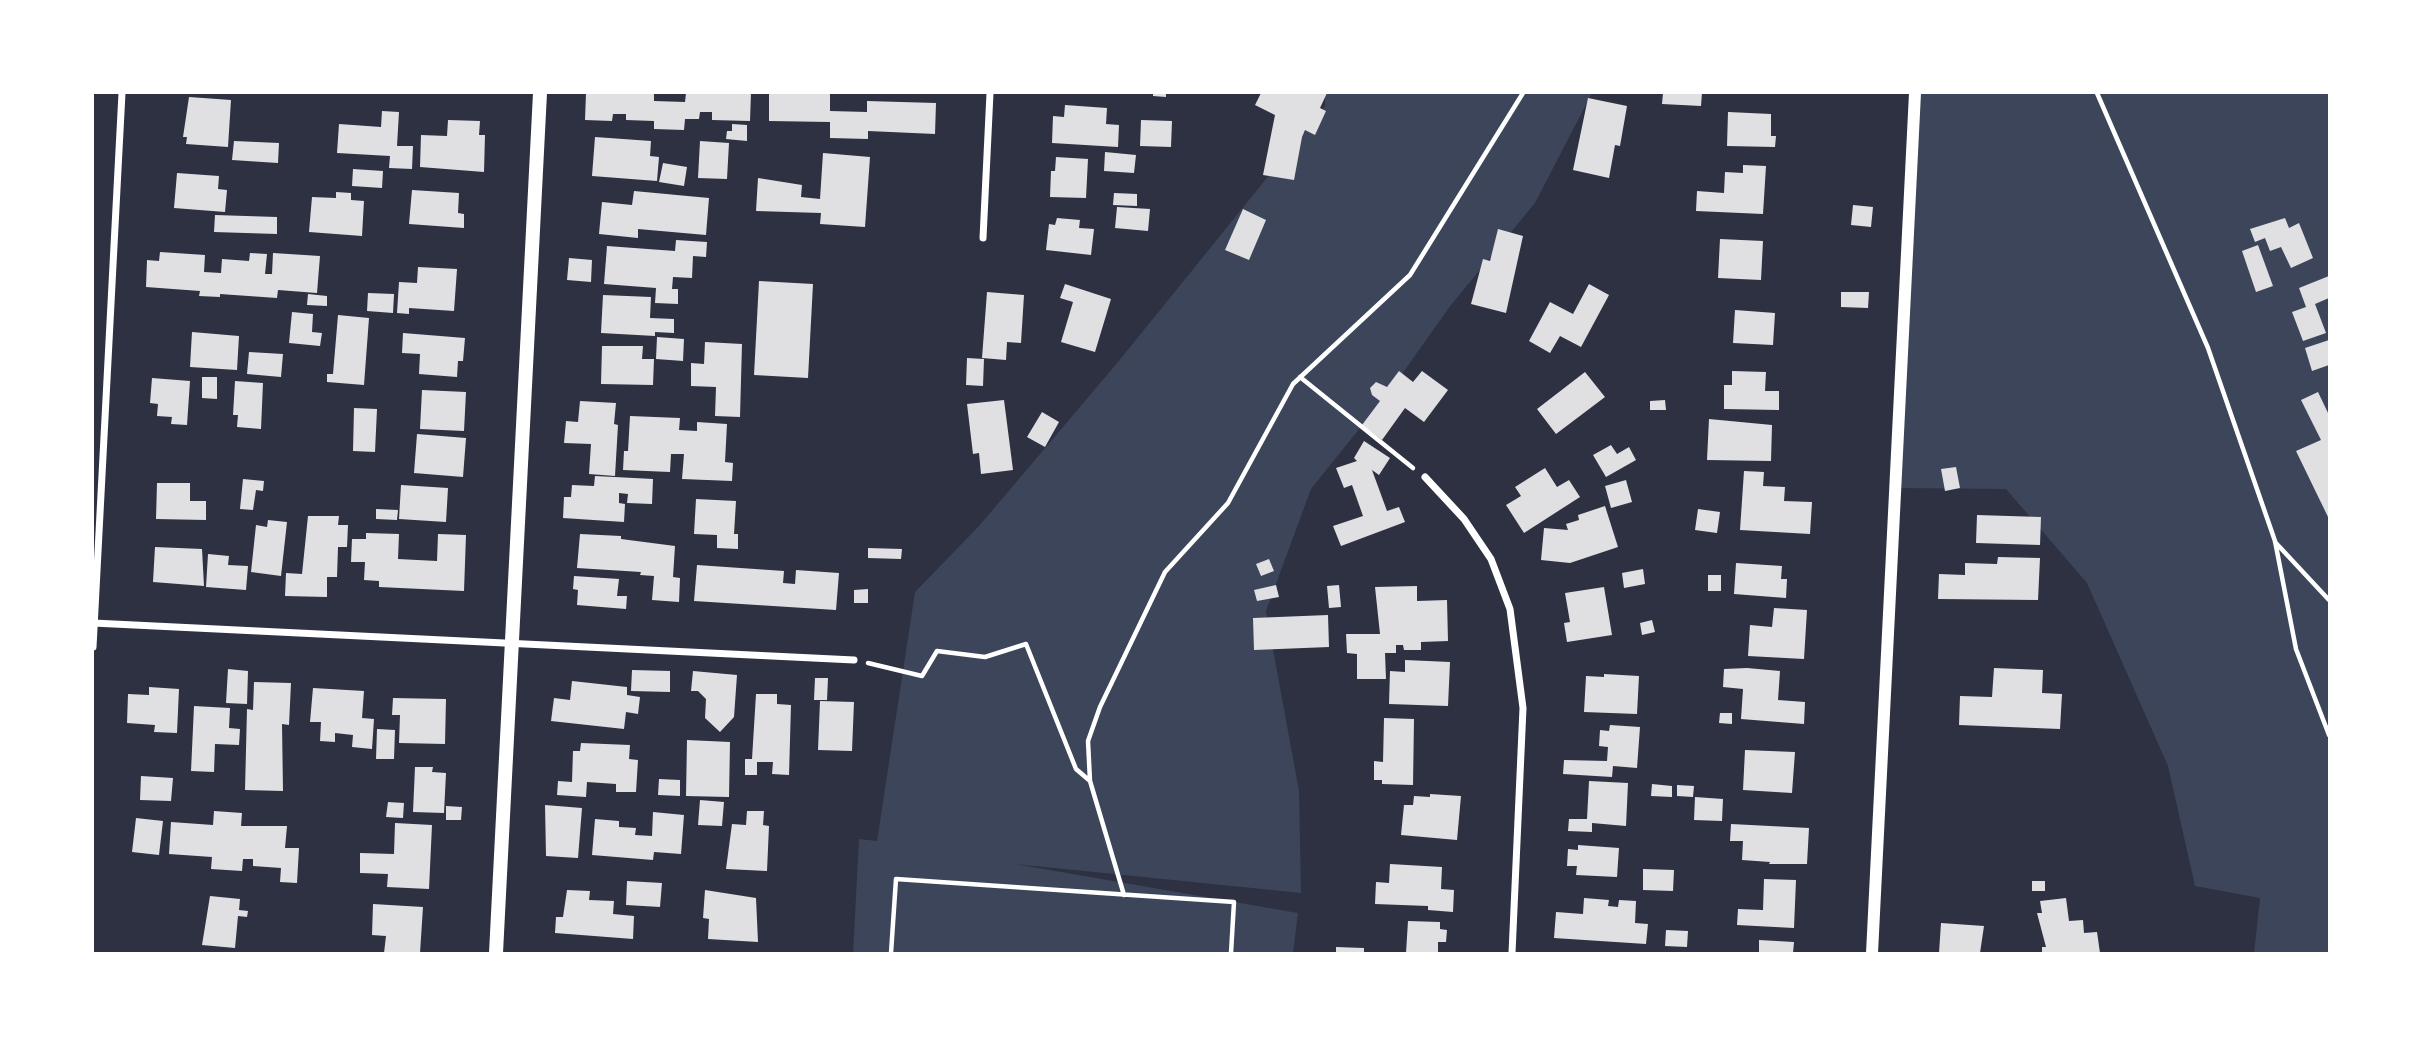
<!DOCTYPE html>
<html>
<head>
<meta charset="utf-8">
<style>
  body { margin:0 }
  #map { position:relative; width:2422px; height:1046px; overflow:hidden; background:#2d3142; font-family:"Work Sans",sans-serif }
  canvas { display:block }
  .frame { position:absolute; inset:0; border:94px solid #fff; pointer-events:none }
</style>
</head>
<body>
<div id="map">
<canvas width="2422" height="1046"></canvas>
<div class="frame"></div>
</div>
<script>
const ctx = document.querySelector('canvas').getContext('2d');
ctx.lineJoin = 'round';
function paint(path, color) {
  ctx.fillStyle = color;
  ctx.fill(path, 'evenodd');
}
function stroke(path, color, width, dash) {
  ctx.strokeStyle = color;
  ctx.lineWidth = width;
  ctx.lineCap = dash ? 'butt' : 'round';
  ctx.setLineDash(dash || []);
  ctx.stroke(path);
}
paint(new Path2D(`
  M1325 93H1592L1535 203 1451 305 1392 388 1311 489 1266 611 1299 791 1301 893 1015 864 1298 913 1293 953H853L859 839 877 841 915 592 979 526 1118 362 1325 106Z
  M1916 93H2329V953H2254L2260 898 2195 886 2168 766 2087 583 2006 489 1892 488Z`), '#3c4559');
paint(new Path2D(`
  M586 93H654V101L685 102 686 93H751L750 121 712 120V112H700L699 119H685L684 130 654 129V121L626 120V114H613L612 121 585 120Z
  M769 93H830V111L867 112V101L936 103 935 134 868 131V139L830 138V122L769 121Z
  M1153 93H1166V97L1153 96Z
  M1261 93H1327L1320 108 1326 111 1315 135 1305 130 1302 137 1294 180 1263 175 1275 115 1255 105Z
  M1663 93H1702L1701 106 1662 104Z
  M189 97 231 100 228 147 186 144 187 137H183Z
  M1588 98 1627 106 1620 146 1615 145 1609 178 1573 170Z
  M1065 105 1107 108 1106 124 1119 125 1118 147 1052 143 1053 116 1064 117Z
  M382 111 399 112 397 146H413L412 169 389 168 390 156 337 153 339 124 381 127Z
  M1728 112 1771 114V136H1776L1775 147 1727 146Z
  M448 120 480 121 479 135H485L484 172 420 167 421 135 447 136Z
  M1141 120 1172 121 1171 147 1140 146Z
  M732 124 747 125V141L726 139 727 131H732Z
  M595 137 651 141 650 156 659 157 657 181 592 176Z
  M234 141 279 143 278 163 232 160Z
  M700 141 729 143 727 179 698 178Z
  M1105 152 1136 155 1134 173 1104 171Z
  M823 153 870 157 865 227 820 224 821 213 756 211 758 178 802 185 801 197 820 199Z
  M1056 157 1088 159 1086 198 1050 197 1051 171H1055Z
  M663 163 687 167 684 186 659 182Z
  M1743 165 1766 166 1763 214 1696 211 1697 191 1724 193 1725 172 1743 173Z
  M353 169 383 171 382 188 352 186Z
  M177 173 219 176 218 189 227 190 225 212 174 208Z
  M412 190 459 193 458 213 464 214V228L409 224Z
  M634 191 709 198 706 235 638 229V238L599 234 602 202 632 205Z
  M336 192 351 193V200L364 201 362 236 309 232 312 197 336 198Z
  M1114 193 1137 194V206L1113 205Z
  M1853 205 1873 207 1871 227 1851 225Z
  M1117 207 1150 209 1148 231 1115 228Z
  M1243 209 1266 220 1249 260 1225 250Z
  M215 215 277 217V234L214 232Z
  M1057 218 1080 220 1079 228 1094 229 1091 255 1046 250 1049 224 1055 225Z
  M2285 218 2289 228 2299 223 2313 258 2291 268 2281 247 2270 251 2265 238 2255 242 2250 229Z
  M1498 229 1523 236 1506 313 1471 304 1483 259 1490 261Z
  M1720 239 1763 241 1761 280 1718 278Z
  M676 240 707 242 706 257 693 256 692 278 673 277 672 289H678V304L655 303 656 288 604 284 607 246 675 251Z
  M2258 245 2273 286 2256 292 2242 251Z
  M160 252 205 255 204 272 221 273 222 259 249 261 250 253 267 254 265 274H272L273 253 320 256 317 293 278 290 277 298 220 294V297L199 296 200 291 146 287 147 260 159 261Z
  M569 258 592 260 591 282 567 280Z
  M418 267 457 269 454 311 409 308V314L397 313 399 282 417 283Z
  M2329 276V298L2315 304 2326 333 2303 341 2292 312 2306 307 2299 288Z
  M759 281 813 284 808 378 754 375Z
  M1065 284 1111 299 1095 352 1061 342 1073 302 1060 298Z
  M1589 284 1609 295 1581 347 1560 336 1550 353 1529 341 1550 302 1573 314Z
  M987 292 1024 295 1021 343 1007 342 1006 360 982 358Z
  M1841 292H1869L1868 308 1841 307Z
  M368 293 394 294 393 313 367 311Z
  M308 294 327 296V306L307 305Z
  M603 295 651 297 650 318 674 319V333L655 332V336L601 333Z
  M1735 310 1775 313 1773 345 1733 343Z
  M292 312 313 314 312 332 322 333 320 346 289 343Z
  M338 315 369 318 364 385 327 382V374H333Z
  M192 332 239 336 237 370 190 367Z
  M403 333 465 338 463 361H458L457 377 419 374 420 354 402 353Z
  M657 337 684 339 683 361 656 359Z
  M2329 340V365L2312 371 2305 348Z
  M705 342 742 344 740 417 715 416 716 387 691 386V363L704 364Z
  M602 346H643L642 359H654L653 385 601 384Z
  M249 352 283 354 281 377 247 374Z
  M967 358 984 359 983 386 966 385Z
  M1399 371 1413 382 1422 371 1448 390 1424 422 1405 408 1382 440 1362 425 1380 401 1372 395 1370 388 1376 382 1387 387Z
  M1732 371 1766 372 1765 391H1779V410L1724 409V385H1732Z
  M1585 372 1605 397 1556 434 1537 409Z
  M202 377H217V399L202 398Z
  M152 378 190 381 187 425 171 424 172 417 157 416 158 404 150 403Z
  M235 381 263 383 261 429 237 427 238 415H233Z
  M422 390 466 392 464 431 420 429Z
  M2318 392 2329 415V519L2296 451 2321 440 2301 400Z
  M1004 400 1013 470 981 474 979 453 973 454 967 404Z
  M1665 400 1666 410H1650V401Z
  M580 401 616 403 614 424 618 425 615 476 589 474 591 444 564 443 566 421 578 422Z
  M354 408 377 409 375 452 353 451Z
  M1042 412 1059 422 1045 447 1027 437Z
  M630 416 680 418 679 430 697 431V422L727 424 725 462 733 463 732 481 682 479 684 454H671L670 472 623 470 624 451H628Z
  M1709 419 1772 425 1771 461 1707 460Z
  M417 434 466 438 463 477 414 473Z
  M1364 441 1390 458 1379 475 1372 470 1387 511 1399 507 1405 522 1341 546 1333 526 1363 516 1352 485 1344 488 1336 468 1357 461 1354 458Z
  M1611 445 1617 454 1629 447 1636 460 1606 477 1593 455Z
  M1956 467 1960 488 1945 491 1941 469Z
  M1545 468 1557 487 1569 480 1580 497 1524 533 1506 505 1521 496 1515 487Z
  M1744 471 1764 472 1763 486 1785 487 1784 501 1812 502 1810 534 1740 530Z
  M595 476 653 479 652 504 627 503 628 494 619 493V503L625 504 624 522 563 518 564 497H571L572 485 594 486Z
  M243 479 264 481 263 491 256 490 253 510 240 509Z
  M1626 480 1632 502 1611 508 1605 486Z
  M157 483H190V501H206V520L156 519Z
  M401 485 448 488 446 522 399 519Z
  M696 499 736 501 734 534H738V549L717 548V535L694 534Z
  M1605 506 1618 547 1570 563 1541 560 1544 528 1568 530 1566 524 1579 520 1578 515Z
  M376 509 398 510 397 520 376 519Z
  M1698 509 1720 512 1717 533 1695 530Z
  M1977 515 2041 517 2040 545 1976 543Z
  M308 516H339L338 525H348L347 547H338L337 577H327V597L285 596 286 573 302 574Z
  M268 520 287 522 281 576 251 572 256 525 267 527Z
  M366 533 399 534 398 559 437 561 438 534 466 535 464 591 379 587V581L364 580 365 562H351L352 539H366Z
  M580 534 621 536V539L675 546 673 577 680 578 679 602 652 600 654 576 640 575 641 572 577 568Z
  M155 547 202 549 204 586 153 582Z
  M868 548 902 549 901 559 868 558Z
  M208 554 229 556 228 565 248 566 246 590 206 587Z
  M1998 557 2040 558 2038 600 1938 599 1939 574 1965 575V563L1997 564Z
  M1269 559 1274 571 1261 576 1256 564Z
  M1736 563 1782 566 1781 579H1787L1786 598 1734 594Z
  M697 565 784 571 783 583 795 584 796 570 839 573 836 610 694 601Z
  M1643 569 1645 584 1624 588 1622 573Z
  M1708 575H1721V591H1708Z
  M574 576 619 579 617 596H627L626 609 577 605 578 590 573 589Z
  M1276 585 1279 597 1257 601 1254 590Z
  M1339 585 1341 607 1329 608 1327 586Z
  M1417 586V601L1447 600 1448 641 1421 642V650H1404L1403 645H1396V653H1385L1386 679H1357V654L1347 653 1346 634H1380L1375 587Z
  M1604 587 1612 635 1567 642 1564 623 1570 622 1565 593Z
  M868 589V603H854V590Z
  M1774 608 1807 610 1804 659 1748 656 1750 625 1772 627Z
  M1328 615 1329 647 1254 650 1253 618Z
  M1652 620 1655 632 1642 635 1640 623Z
  M1405 660 1450 662 1448 706 1389 704 1390 671 1405 672Z
  M1747 668 1780 671 1778 700 1805 702 1804 724 1741 719 1743 689 1723 687 1724 669Z
  M1994 668 2043 670 2042 693 2062 694 2060 729 1959 725 1960 696 1992 697Z
  M228 669 248 671 247 704 226 703Z
  M632 670 670 671V692L631 691Z
  M693 671 737 675 734 717 720 732 705 718 706 699 698 691H691Z
  M1604 674 1639 676 1637 714 1584 712 1586 676 1604 677Z
  M815 678H828L827 700H814Z
  M572 681 627 687V695L640 697 638 714 626 712 624 729 551 721 554 698 570 700Z
  M254 682 291 683 289 725 282 724 283 791 245 790 247 709 253 710Z
  M149 687 179 689 177 733 154 732 155 725 127 723 128 694 149 695Z
  M313 688 364 691 362 718 374 719 372 749 352 747 353 735 335 733V742L320 741 321 722H310Z
  M756 694H777V704L791 705 789 775 772 774 773 762H757V775H745V759H752Z
  M393 698 446 699 445 744 399 743 400 715H392Z
  M820 701 854 702 852 751 818 750Z
  M194 706 230 708 229 728 240 729 239 745 215 744 214 772 191 771Z
  M1720 713H1732V724L1719 723Z
  M1384 718 1414 719 1413 785 1382 784V780H1374V761L1383 762Z
  M1610 725 1640 727 1637 768 1613 766 1612 777 1563 774 1564 760 1607 761 1608 747 1599 746 1600 730 1609 731Z
  M377 729 395 730 394 759H376Z
  M687 740 730 742 729 797 686 796Z
  M581 743 630 745 629 759 638 760 636 792H616V784L587 782 586 797 557 795 558 781 572 782 573 751H580Z
  M1745 750 1795 752 1792 793 1743 790Z
  M415 767H433L432 772 446 773 444 813 413 812Z
  M141 776 173 778 171 801 140 800Z
  M659 779 680 780V796L658 795Z
  M1589 781 1628 783 1626 826 1592 823V832L1568 831 1569 819H1587Z
  M1652 784 1672 786V797L1651 796Z
  M1677 785 1694 786 1693 797 1677 796Z
  M1430 794 1461 796 1457 840 1401 835 1404 805H1413L1414 796 1430 797Z
  M1695 797 1723 799 1722 821 1694 820Z
  M700 800 724 802 722 826 698 825Z
  M388 802 404 803 403 818 386 817Z
  M545 805 582 808 578 858 546 856Z
  M446 806 462 807 461 820H446Z
  M214 811 242 813 241 826H287L285 848H299L297 883 280 882 281 868 253 866V859H243L242 871 211 869 212 857 169 854 171 822 213 825Z
  M747 811H764L763 825 769 826 767 871 726 869 732 824 746 825Z
  M653 812 684 815 681 854 654 852 653 860 592 855 595 819 619 821V827L636 828 635 835 652 836Z
  M136 818 163 821 159 855 132 852Z
  M395 823 432 825 429 889 387 887 388 874 360 873V853L394 854Z
  M1731 824 1809 828 1807 864H1769L1770 862 1742 860 1743 841H1730Z
  M1578 845 1619 848 1617 877 1576 875 1577 866H1567L1568 849 1578 850Z
  M1390 864 1442 867 1441 889 1454 890 1453 912 1428 910V906L1375 904 1376 882 1389 883Z
  M1643 869 1674 870 1673 891 1643 890Z
  M1764 879 1796 880 1794 928 1737 925 1738 909 1763 910Z
  M627 881 662 883 660 907 626 905Z
  M2032 881H2045V891H2032Z
  M567 890 590 891 589 900 614 901 613 914 634 916 633 939 555 933 556 917H563Z
  M705 890 756 898 758 942 708 939 709 919 703 918Z
  M210 896 240 899 239 910 248 911 247 917 238 916 235 948 202 945Z
  M1584 898 1609 900 1608 906 1618 907 1619 900 1636 901 1635 923 1648 924 1646 944 1554 938 1556 912 1583 914Z
  M2066 898 2069 921 2083 920 2084 933 2097 932 2100 953H2042V947H2046L2037 913H2042L2040 901Z
  M373 904 423 907 420 953H384L386 936 372 935Z
  M1408 921 1440 922V929L1447 930 1446 942H1438V953H1406Z
  M1941 923 1984 926 1980 953H1939Z
  M1666 930 1688 931 1687 947 1665 946Z
  M1759 940 1794 942 1793 953H1759Z
  M1336 947 1364 948V953H1336Z`), '#e0e0e3');
stroke(new Path2D(`
  M2097 93 2208 348 2275 541 2296 649 2329 735
  M1300 377 1413 468
  M2275 542 2329 600
  M868 663 922 676 937 651 985 657 1026 644 1076 769 1090 781
  M1124 895 1090 781 1088 741 1100 707 1165 572 1228 503 1293 384 1410 275 1523 93
  M891 953 896 879 1234 902 1231 953`), '#fff', 4.5);
stroke(new Path2D(`
  M983 238 990 93
  M1425 477 1464 519 1491 559 1510 609 1523 708 1512 953
  M93 623 854 660
  M93 647 122 93`), '#fff', 7);
stroke(new Path2D(`
  M1872 953 1915 93`), '#fff', 12);
stroke(new Path2D(`
  M496 953 540 93`), '#fff', 14);
</script>
</body>
</html>
